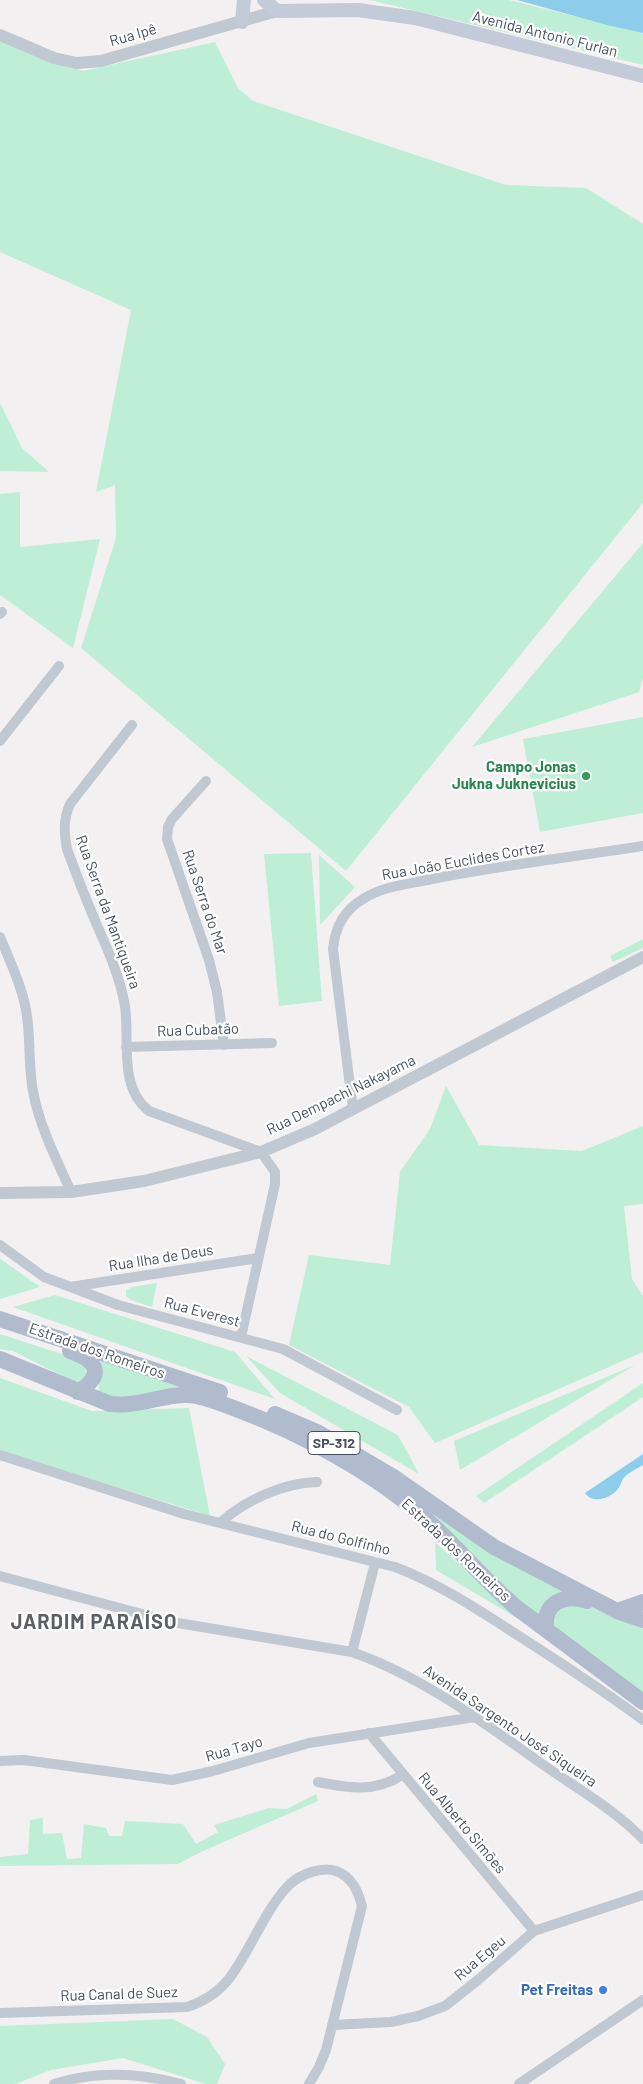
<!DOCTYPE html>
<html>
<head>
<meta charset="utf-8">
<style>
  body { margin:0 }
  canvas { display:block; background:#f2f0f0 }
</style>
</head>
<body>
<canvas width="643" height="2084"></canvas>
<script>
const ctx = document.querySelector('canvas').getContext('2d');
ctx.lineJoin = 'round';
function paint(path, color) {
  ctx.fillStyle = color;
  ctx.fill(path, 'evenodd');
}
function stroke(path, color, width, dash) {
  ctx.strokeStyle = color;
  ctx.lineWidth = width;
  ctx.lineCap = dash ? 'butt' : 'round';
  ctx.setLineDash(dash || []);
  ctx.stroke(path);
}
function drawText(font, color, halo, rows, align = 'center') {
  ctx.font = font + ' Barlow,sans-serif';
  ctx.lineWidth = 4.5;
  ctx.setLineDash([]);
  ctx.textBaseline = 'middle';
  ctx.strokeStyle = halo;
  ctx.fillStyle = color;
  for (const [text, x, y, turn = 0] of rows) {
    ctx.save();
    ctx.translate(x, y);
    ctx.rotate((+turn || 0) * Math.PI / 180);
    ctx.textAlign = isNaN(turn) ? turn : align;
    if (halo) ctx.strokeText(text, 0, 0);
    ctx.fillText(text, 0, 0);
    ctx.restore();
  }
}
paint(new Path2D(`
  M370 0H509L643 33V65Z
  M0 41 83 71 215 42 238 88 253 101 506 185 586 188 643 224V503L346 871 81 648 116 538 115 485 96 492 131 310 0 252Z
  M0 403 22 448 49 472 0 471Z
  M20 492V547L100 539 73 648 0 595V494Z
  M643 543V678L639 692 472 747Z
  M643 717V813L540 832 523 739Z
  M311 853 322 1001 279 1006 264 854Z
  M319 855 355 887 320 925Z
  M643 939V948L613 962 610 956Z
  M446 1086 479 1145 582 1151 643 1126V1204L624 1206 632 1279 643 1296V1352L435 1443 409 1407 289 1345 309 1255 390 1265 400 1172 430 1129Z
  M0 1258 2 1260 40 1287 0 1299Z
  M157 1283 152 1307 131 1300 126 1296V1290L132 1287Z
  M55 1295 235 1352 275 1399 13 1307Z
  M0 1334 65 1355 85 1366 86 1375 78 1382 72 1381 13 1351 0 1349Z
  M246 1356 398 1435 419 1474 280 1393Z
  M97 1358 186 1388 109 1399 92 1394 99 1389Z
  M635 1365 460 1470 454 1441Z
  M0 1378 92 1411 189 1408 210 1516 0 1451Z
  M643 1383V1397L484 1503 476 1496Z
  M408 1495 573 1595 542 1619 506 1594Z
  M435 1542 522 1621 436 1570Z
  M567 1602 584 1603 643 1626V1696L550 1624 552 1611Z
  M316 1794 318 1801 203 1851 178 1864 0 1866V1857L28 1854 30 1820 43 1818V1834L62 1833 67 1859 81 1858 84 1824 106 1828 109 1836H122L125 1821 183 1824 196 1844 218 1832 214 1825 269 1808 287 1809Z
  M173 2019 207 2037 225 2064 217 2084H206L123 2058 51 2070 15 2084H0V2026Z`), '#bfeed7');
paint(new Path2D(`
  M517 0H643V33L607 25Z
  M643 1454V1465C637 1469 627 1473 623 1479 621 1482 620 1487 617 1490 609 1499 592 1504 585 1493Z`), '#8dcceb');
stroke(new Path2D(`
  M0 614 2 612
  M132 725 70 804C63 820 64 832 67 849 76 874 86 899 96 923 108 950 120 977 125 1006 130 1040 118 1087 149 1111L261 1152 275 1172V1184L241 1337
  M0 741 59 666
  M206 781 172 819 168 827 167 839 209 960 217 992 224 1045
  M0 937C9 959 20 981 25 1005 32 1035 27 1066 34 1096 41 1130 57 1160 71 1192
  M126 1047 272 1043
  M353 1110 333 949C335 928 344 910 363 899 383 886 409 884 432 879 502 865 573 857 643 846
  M0 1245 44 1277 118 1305 283 1349 397 1410
  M70 1287 258 1258
  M0 1455 184 1514 395 1567C440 1584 480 1611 519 1636 561 1663 603 1690 643 1720
  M221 1522C246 1500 283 1483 317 1482
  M0 1576 172 1622 352 1652C423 1677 484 1723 545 1766 578 1789 615 1810 643 1839
  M352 1652 375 1563
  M369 1733 534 1931
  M0 1761 24 1760 172 1780 213 1771 309 1743 475 1717
  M318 1782C348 1788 375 1793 402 1775
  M0 2013 187 2007C203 2002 217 1993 228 1980 250 1952 266 1907 290 1884 301 1874 322 1866 336 1871 352 1877 358 1891 362 1906L326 2050 319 2067 309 2084
  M332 2025 391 2022 418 2016 445 2006 478 1980 534 1931 643 1895
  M54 2084C95 2071 140 2073 181 2084
  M519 2084 643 2000`), '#c0c8d1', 10);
stroke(new Path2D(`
  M0 35 54 58 77 63 101 61 277 11
  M0 1193 71 1192 144 1181 261 1152 315 1129 643 957`), '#c0c8d1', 12);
stroke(new Path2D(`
  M264 0 277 11 358 10 415 18 643 76
  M242 22 244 0`), '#c3cad8', 14);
stroke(new Path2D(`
  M0 1319 220 1392
  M70 1351C96 1360 106 1374 78 1392
  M0 1359 110 1404C116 1404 122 1405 129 1404 151 1402 174 1392 196 1396 210 1399 223 1404 236 1409 301 1433 376 1474 428 1521 459 1549 485 1581 517 1608L643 1702
  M275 1414 317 1432 395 1478 494 1547 619 1612 643 1620
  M617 1611 643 1602
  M546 1629C543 1603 564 1593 587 1601`), '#b0bbce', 16);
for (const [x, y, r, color] of [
  [586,776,5,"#2e9e5b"],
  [603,1990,5,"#3f7fe0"]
]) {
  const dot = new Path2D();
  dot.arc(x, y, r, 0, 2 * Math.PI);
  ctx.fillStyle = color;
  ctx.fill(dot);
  stroke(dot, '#fff', 2);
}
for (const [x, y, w] of [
  [334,1443,52]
]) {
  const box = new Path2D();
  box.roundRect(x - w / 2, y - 11.5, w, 23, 4);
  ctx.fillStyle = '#fff';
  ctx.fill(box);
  stroke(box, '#48505d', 1);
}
drawText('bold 14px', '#48505d', null, [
  ["SP-312",334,1443]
]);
drawText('15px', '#48505d', '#fff', [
  ["Avenida Antonio Furlan",545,34,14],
  ["Rua Ipê",133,35,-16],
  ["Rua João Euclides Cortez",463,861,-10],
  ["Rua Serra do Mar",205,902,71],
  ["Rua Serra da Mantiqueira",108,912,70],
  ["Rua Cubatão",198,1030,-2],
  ["Rua Dempachi Nakayama",341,1095,-26],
  ["Rua Ilha de Deus",161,1258,-9],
  ["Rua Everest",202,1312,15],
  ["Estrada dos Romeiros",97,1351,19],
  ["Rua do Golfinho",341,1538,14],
  ["Estrada dos Romeiros",456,1550,43],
  ["Avenida Sargento José Siqueira",510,1726,34],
  ["Rua Tayo",234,1749,-16],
  ["Rua Alberto Simões",462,1823,50],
  ["Rua Egeu",480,1958,-40],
  ["Rua Canal de Suez",119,1994,-2]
]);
drawText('bold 15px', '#27864d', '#fff', [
  ["Campo Jonas",576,767],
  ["Jukna Juknevicius",576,784]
], 'right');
drawText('bold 15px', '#366cbe', '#fff', [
  ["Pet Freitas",593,1990]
], 'right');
ctx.letterSpacing = '1px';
drawText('bold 20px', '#5c5f64', '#fff', [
  ["JARDIM PARAÍSO",94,1622]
]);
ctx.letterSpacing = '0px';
</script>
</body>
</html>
